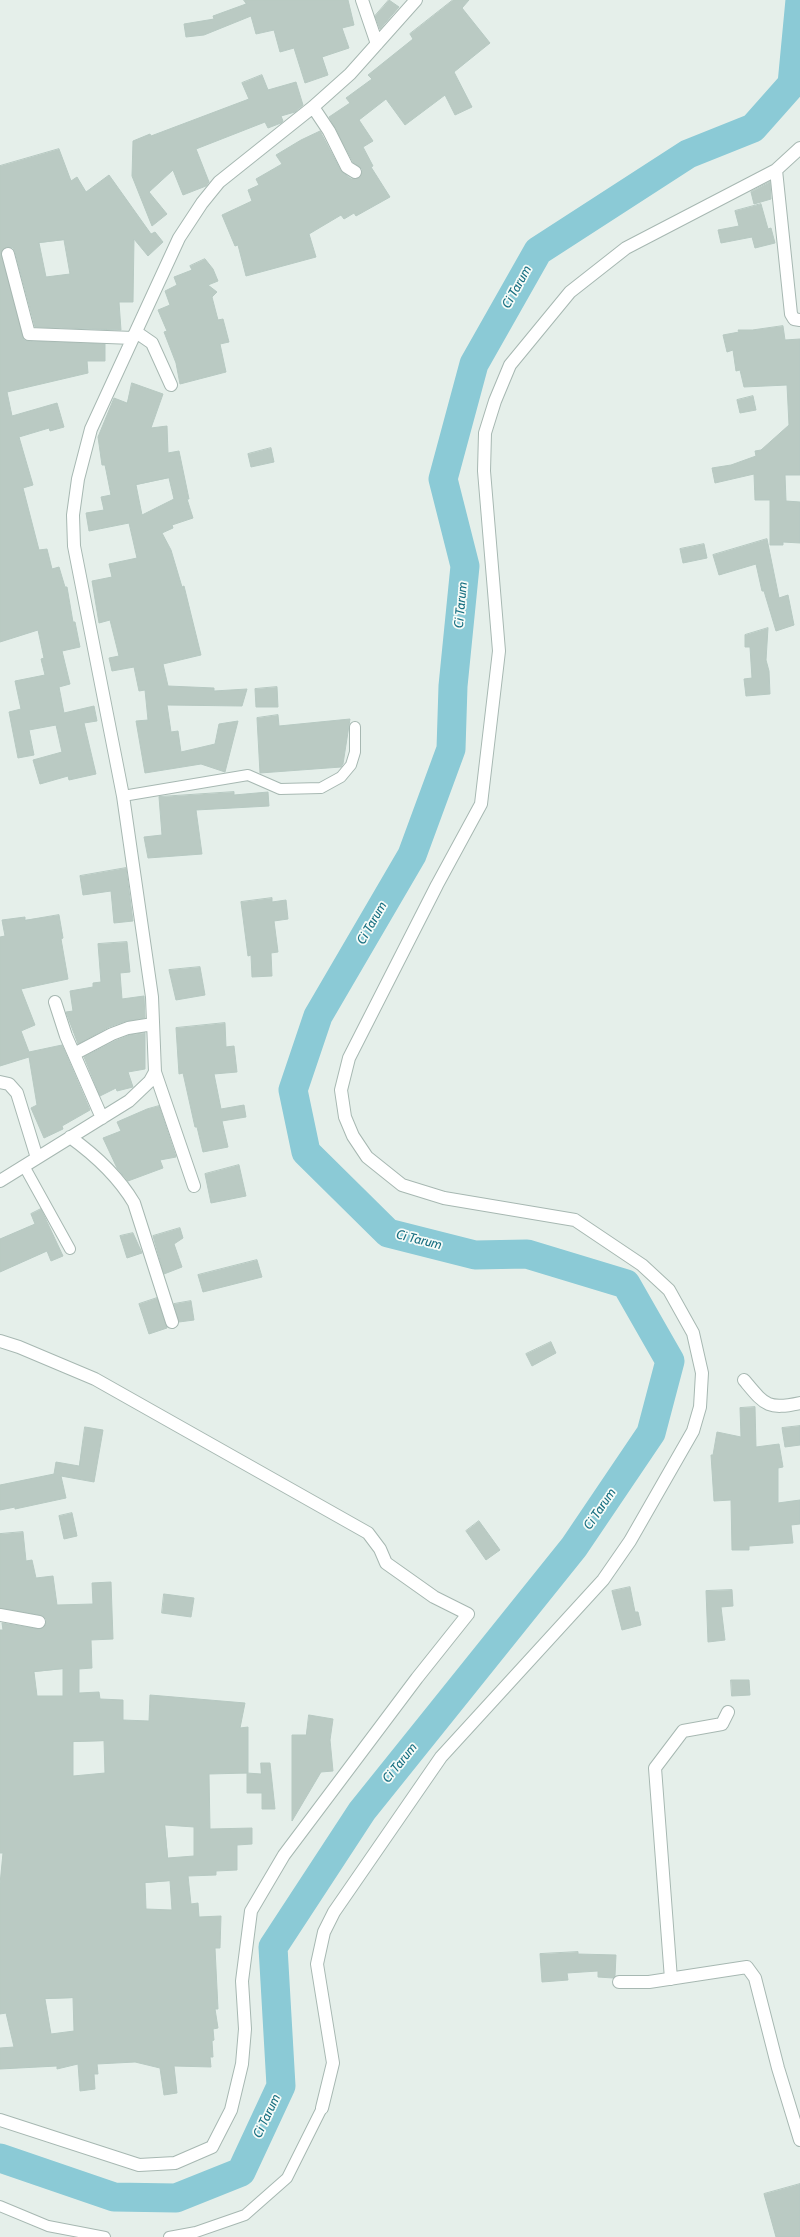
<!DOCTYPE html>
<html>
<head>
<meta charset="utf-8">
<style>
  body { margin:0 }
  canvas { display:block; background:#e5efea }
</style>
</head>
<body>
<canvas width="800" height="2237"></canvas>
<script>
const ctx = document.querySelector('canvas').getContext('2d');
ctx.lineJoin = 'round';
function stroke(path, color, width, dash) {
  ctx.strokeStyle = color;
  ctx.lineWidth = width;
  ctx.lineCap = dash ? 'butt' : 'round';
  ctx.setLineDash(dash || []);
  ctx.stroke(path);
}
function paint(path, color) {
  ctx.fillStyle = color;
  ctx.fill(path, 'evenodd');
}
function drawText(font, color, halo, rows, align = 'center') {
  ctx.font = font + ' Cabin,sans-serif';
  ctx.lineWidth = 3.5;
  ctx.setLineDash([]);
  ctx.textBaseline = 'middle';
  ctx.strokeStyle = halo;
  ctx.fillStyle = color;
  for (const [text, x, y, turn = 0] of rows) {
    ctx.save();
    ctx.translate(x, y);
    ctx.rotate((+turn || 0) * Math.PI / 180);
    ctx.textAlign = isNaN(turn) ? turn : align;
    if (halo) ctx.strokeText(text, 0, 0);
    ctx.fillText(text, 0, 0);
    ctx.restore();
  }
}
stroke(new Path2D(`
  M0 2158 114 2197 176 2198 241 2172 281 2086 273 1947 362 1811 574 1547 651 1433 670 1361 626 1284 527 1254 475 1255 388 1233 306 1152 293 1090 318 1016 412 855 451 749 453 686 465 566 443 479 474 364 538 251 688 154 753 128 792 84 800 0`), '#8bcad6', 29);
const building = new Path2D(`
  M244 0H348L354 25 342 28 349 48 322 57 328 75 305 83 294 48 280 52 274 30 256 34 251 16 204 35 186 37 184 24 214 19 213 16 246 4Z
  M389 0 399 7 380 29 375 16Z
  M453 0H469L462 8 490 43 454 72 472 107 455 115 445 95 405 125 386 99 359 120 373 141 363 147 373 166 371 167 390 197 356 216 354 213 344 219 341 215 309 234 316 257 246 276 238 245 235 246 222 215 252 201 248 190 259 185 256 179 282 164 276 155 301 140 320 131 341 171 351 179 359 178 362 173V169L353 162 329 117 350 103 346 98 372 79 368 75 413 39 410 34Z
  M262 75 268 90 296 82 303 105 295 112 281 116 283 121 281 123 268 128 265 122 196 149 209 182 206 186 183 195 173 170 149 192 167 214 152 226 132 176 133 141 150 134 151 136 249 99 242 83Z
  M59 149 71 181 77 177 86 192 109 175 151 234 155 232 163 242 148 256 134 239 133 302H119L121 330 35 327 15 252 13 248 6 247 1 252 24 340 29 341 105 344V361H87L88 373 7 392 12 416 57 403 64 427 50 431 49 428 19 437 33 485 23 488 39 550 47 549 52 569 59 567 65 587H67L73 622H75L80 647 62 651 70 684 59 687 64 713 94 706 97 721 84 723 96 774 69 780 68 776 40 784 33 760 62 752 56 725 29 730 34 755 18 758 9 712 21 709 15 681 45 675 41 659 44 658 38 630 0 642V166ZM64 240 70 274 46 277 39 243Z
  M770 182 771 199 754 204 751 192Z
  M761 204 768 229 771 228 775 243 755 248 752 237 721 243 718 230 739 226 735 211Z
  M205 259 213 269 218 281 208 285 217 292 212 297 218 320 223 319 229 342 220 344 226 372 180 384 176 363 164 332 167 331 158 310 170 305 165 291 177 285 174 277 192 270 190 266Z
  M783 326 785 340 800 339V475H785L786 501 800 502V543L783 542V545H770V500H755L754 474 715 483 712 468 731 465 756 456 755 451 761 450 789 425 787 385 744 387 740 370 736 371 733 350 727 352 723 335 739 332 738 330H752Z
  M132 383 163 394 151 428 167 426 168 453 179 451 189 499H187L193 518 172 525 173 528 162 533 171 550 182 587 184 586 201 655 163 664 168 686 214 688V691L247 689 242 706 167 705 171 732 178 731 181 752 215 744 219 724 238 721 225 772 201 764 145 773 136 721 148 720 145 690 139 691 134 667 112 671 109 658 119 656 110 620 99 623 92 581 112 577 109 564 137 558 129 523 89 531 86 513 104 510 101 497 111 495 105 465H102L98 437 114 398 127 403ZM169 478 174 499 142 515 136 485Z
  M753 396 756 410 740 413 737 400Z
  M271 448 274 462 251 467 248 454Z
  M767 539 779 598 788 595 794 625 776 631 764 591H762L756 564 719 575 713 555Z
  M704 544 707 558 683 563 680 549Z
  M768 628 766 660 769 671 770 694 746 696 744 679 752 678 750 647H745V635Z
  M277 687 278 707H256L255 689Z
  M278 715 279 726 350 719 343 764 341 767 260 773 257 718Z
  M234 792V795L268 792 269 806 196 810 202 854 148 858 144 837 162 835 159 797Z
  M126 868 133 921 114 923 111 891 83 895 80 876Z
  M272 898V902L286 900 288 919 274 921 278 952 271 953 272 976 252 977 251 955 248 956 241 902Z
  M59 915 63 938 61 939 68 979 21 989 35 1025 21 1031 29 1052 62 1045 90 1110 62 1126 63 1129 44 1138 31 1108 37 1105 29 1057 0 1066V937L5 936 2 920 25 917V920Z
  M127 942 130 972 120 973 122 999 144 996 145 1018 126 1021 109 1027 78 1044 66 1012 73 1011 70 991 93 987V983L101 982 98 944Z
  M200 967 205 995 176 1000 169 970Z
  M225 1023 226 1047 234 1046 237 1072 214 1074 221 1109 244 1105 246 1117 222 1121 228 1147 203 1152 197 1127H195L183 1073 179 1074 176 1028Z
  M145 1033V1069L128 1072 133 1087 117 1091 116 1088 100 1096 84 1057 115 1041 130 1035Z
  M159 1106 176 1157 160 1160 163 1168 128 1181 117 1168 103 1138 121 1131 117 1122 147 1109Z
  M239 1165 246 1196 211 1203 205 1174Z
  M41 1209 63 1256 51 1261 47 1251 0 1272V1239L35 1224 31 1214Z
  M180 1228 183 1238 174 1244 182 1267 164 1274 153 1236Z
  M133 1233 142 1253 127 1258 120 1236Z
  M257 1260 262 1277 203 1292 198 1275Z
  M157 1298 167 1328 149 1334 139 1304Z
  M191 1301 194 1320 179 1322 174 1304Z
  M551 1342 556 1353 532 1366 526 1354Z
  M755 1407 756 1447 779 1444 783 1467 778 1468V1503L800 1500V1524L791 1525 793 1543 749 1546V1550H732L731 1500 714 1501 711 1455H713L717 1432 741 1437 740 1408Z
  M800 1426V1445L785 1447 782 1428Z
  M85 1427 103 1430 94 1482 61 1476 66 1498 15 1509V1507L0 1510V1485L54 1474 56 1462 79 1466Z
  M72 1513 77 1536 64 1539 59 1516Z
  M479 1521 500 1550 486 1560 466 1531Z
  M23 1532 26 1561 32 1560 36 1578 53 1576 57 1605 93 1604 92 1583 111 1582 113 1639 91 1640 92 1668 79 1669V1693L99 1692 100 1699 123 1700V1720L149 1721 150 1695 245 1703 240 1728 248 1727V1773L209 1774 210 1829 252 1828V1844L237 1845V1870L216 1871V1875L188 1876 191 1904 198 1903 199 1917 221 1916 220 1948H215L218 2009H215L218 2028 213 2029 214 2040 212 2041 213 2057H210L211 2067 174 2066 177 2093 164 2095 160 2068 135 2062 97 2064 98 2074H94L95 2089 80 2091 78 2064 57 2069V2066L0 2069V2048L14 2047 6 2013 0 2014V1884L3 1853H0V1630H3L2 1623 38 1629 44 1627 46 1623V1619L41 1615 0 1608V1534ZM63 1669V1696H37L34 1672ZM104 1741 105 1773 73 1776V1742ZM165 1825 194 1827V1856L168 1858ZM170 1881 172 1910 146 1909 145 1883ZM73 1998 74 2031 51 2034 45 1999Z
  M630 1587 635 1612H638L641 1625 622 1630 612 1591Z
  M732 1590 733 1606 721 1607 725 1640 708 1642 706 1591Z
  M164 1594 194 1598 191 1617 162 1613Z
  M731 1680H749L750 1695 732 1696Z
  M309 1715 333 1719 330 1740 333 1771 321 1772 292 1821V1735H306Z
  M261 1763H270L275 1809H262V1793H247V1773L261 1774Z
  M578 1952V1954L616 1955 615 1976 613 1978 598 1977V1971L567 1973 568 1980 542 1982 540 1954Z
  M800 2184V2237H776L764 2194Z`);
paint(building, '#bacac3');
stroke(building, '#b7c9c2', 1);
const lane = new Path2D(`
  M123 796 248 775 280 789 321 788 341 777 351 765 355 752V727
  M24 1166 70 1249
  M0 2206 48 2226 105 2237
  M169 2237 196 2232 245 2215 287 2178 322 2108`);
const street = new Path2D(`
  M362 0 377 44
  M313 107 329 131 347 167 355 172
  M776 170 791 314 794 319 800 320
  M8 254 29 334 133 338
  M136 332 152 343 171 385
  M55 1002 66 1036 102 1118
  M74 1054 112 1034 128 1028 153 1024
  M155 1072 194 1186
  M0 1082 9 1084 17 1093 37 1158
  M70 1137C95 1155 118 1176 134 1203L172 1322
  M0 1181 129 1101 150 1081 155 1072 152 997 123 796 74 546 73 515 78 479 91 429 179 238 202 203 219 182 313 107 350 74 416 0
  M0 1341 19 1347 95 1379 368 1533 380 1549 386 1563 434 1597 468 1614 417 1678 284 1855 251 1911 242 1981 245 2029 242 2064 231 2110 212 2147 175 2163 139 2165 0 2120
  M744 1380C765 1405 767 1410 800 1403
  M0 1615 39 1622
  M671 1979 655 1768 683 1731 722 1724 728 1712
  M619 1982H649L747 1967 755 1978 778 2068 800 2140
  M322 2108 333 2063 317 1964 324 1932 334 1912 441 1757 603 1580 630 1541 693 1431 700 1407 702 1373 693 1333 669 1290 642 1265 575 1220 444 1198 402 1185 367 1157 353 1136 345 1117 341 1090 349 1058 437 885 481 804 499 651 484 471 485 433 495 401 510 365 570 292 626 248 776 170 800 148`);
stroke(lane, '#a7b8b2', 12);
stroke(street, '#a7b8b2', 14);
stroke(lane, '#fff', 10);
stroke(street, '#fff', 12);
drawText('italic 13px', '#197082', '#f6fbf8', [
  ["Ci Tarum",517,287,-61],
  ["Ci Tarum",461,605,-85],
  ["Ci Tarum",372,923,-60],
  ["Ci Tarum",419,1240,14],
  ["Ci Tarum",600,1509,-56],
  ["Ci Tarum",400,1763,-51],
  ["Ci Tarum",267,2116,-65]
]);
</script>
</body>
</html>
